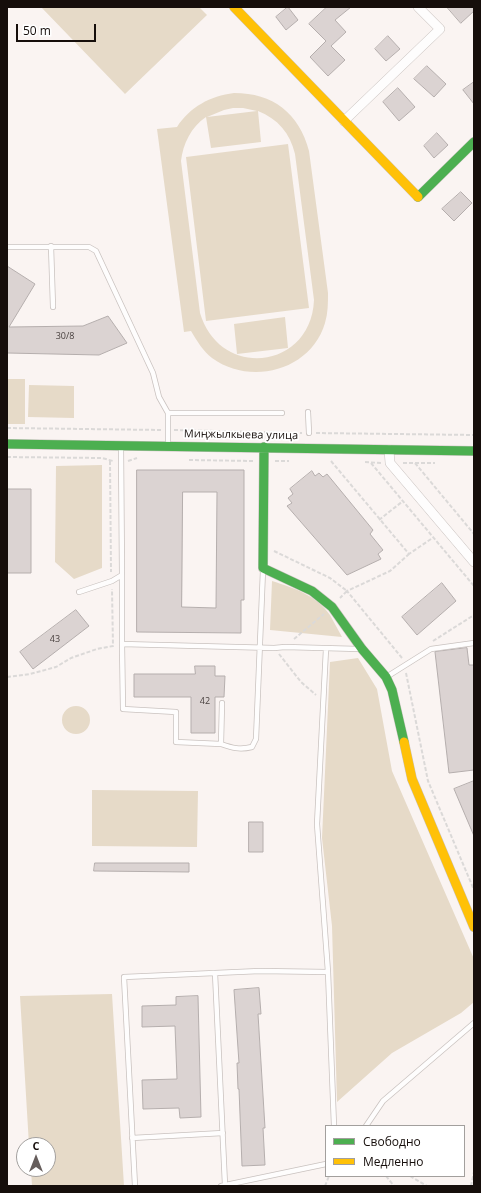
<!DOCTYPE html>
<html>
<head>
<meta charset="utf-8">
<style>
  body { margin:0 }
  #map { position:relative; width:481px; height:1193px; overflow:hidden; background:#faf4f2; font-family:"Open Sans",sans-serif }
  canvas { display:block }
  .frame { position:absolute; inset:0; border:8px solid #160e0b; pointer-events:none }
  .legend { position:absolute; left:325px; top:1125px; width:140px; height:52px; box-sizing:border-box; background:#fff; border:1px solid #a29f9d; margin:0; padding:5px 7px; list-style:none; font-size:12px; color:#160e0b }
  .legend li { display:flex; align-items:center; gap:8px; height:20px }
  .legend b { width:20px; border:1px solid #a29f9d }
  .north { position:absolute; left:16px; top:1137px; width:40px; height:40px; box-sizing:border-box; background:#fff; border:1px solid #a29f9d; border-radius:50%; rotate:0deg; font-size:11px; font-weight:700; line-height:16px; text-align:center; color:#160e0b }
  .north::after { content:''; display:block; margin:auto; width:14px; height:18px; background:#665e5c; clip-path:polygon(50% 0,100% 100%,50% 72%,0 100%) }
  .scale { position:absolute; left:16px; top:24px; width:80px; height:18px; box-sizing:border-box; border:2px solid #160e0b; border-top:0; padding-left:5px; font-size:12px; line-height:14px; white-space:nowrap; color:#160e0b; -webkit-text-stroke:3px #fff; paint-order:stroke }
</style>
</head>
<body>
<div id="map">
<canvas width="481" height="1193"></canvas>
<div class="frame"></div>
<ul class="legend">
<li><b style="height:5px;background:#4caf50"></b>Свободно</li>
<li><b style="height:5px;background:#ffc107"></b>Медленно</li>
</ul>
<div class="north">С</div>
<div class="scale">50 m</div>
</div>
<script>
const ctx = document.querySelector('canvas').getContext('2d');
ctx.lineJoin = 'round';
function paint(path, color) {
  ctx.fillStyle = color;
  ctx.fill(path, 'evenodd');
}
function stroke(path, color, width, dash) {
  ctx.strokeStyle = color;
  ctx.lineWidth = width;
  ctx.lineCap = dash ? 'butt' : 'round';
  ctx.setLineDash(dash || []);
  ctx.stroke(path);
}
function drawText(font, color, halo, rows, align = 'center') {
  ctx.font = font + ' "Open Sans",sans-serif';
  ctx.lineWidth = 3.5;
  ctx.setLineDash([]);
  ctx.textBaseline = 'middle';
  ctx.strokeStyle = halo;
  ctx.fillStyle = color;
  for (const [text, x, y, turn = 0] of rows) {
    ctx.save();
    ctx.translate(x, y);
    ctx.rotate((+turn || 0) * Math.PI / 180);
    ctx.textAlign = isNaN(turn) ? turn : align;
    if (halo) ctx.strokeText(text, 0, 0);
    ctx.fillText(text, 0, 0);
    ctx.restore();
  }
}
paint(new Path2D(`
  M41 7H199L207 15 125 94Z
  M234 93C273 93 299 113 309 151L328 293C328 303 328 313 325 323 311 371 250 386 212 358 203 351 197 341 191 331L184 332 157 129 177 127C190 107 210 96 234 93ZM233 108H243L257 111 207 117 224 110ZM258 111C278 119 290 133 295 154L314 300C311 370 220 380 200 313L181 161C183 144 191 127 206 117L211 148 261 142Z
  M288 144 309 308 206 321 186 157Z
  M285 317 288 348 237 354 234 324Z
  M7 379H25V424H7Z
  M29 385 74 386V418L28 417Z
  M102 465V568L74 579 55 562 56 466Z
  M272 581C294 588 316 595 330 615 334 622 338 630 342 637L270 630Z
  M358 658 377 689 392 771 474 959V1002L461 1013 392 1053 337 1102 332 926 322 838 330 662Z
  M62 720a14 14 0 1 1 28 0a14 14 0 1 1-28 0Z
  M92 790 198 791 197 847 92 846Z
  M112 994 124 1186H32L31 1169H48V1145H29L20 996Z`), '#e6dac8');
const building = new Path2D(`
  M288 7 298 20 286 30 276 17Z
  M327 7H351L335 20 346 32 331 46 345 60 328 76 310 57 326 41 309 24Z
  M447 7H474V11L461 23Z
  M388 36 400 49 386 61 375 49Z
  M427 66 446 84 434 97 414 79Z
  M474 82V104L463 90Z
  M398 88 415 107 399 121 383 102Z
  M437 133 448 145 434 158 424 146Z
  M461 192 472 203 454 221 442 209Z
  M7 266 35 284 9 327 83 326 108 316 127 343 99 355 7 353Z
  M137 470H244V600H241V633L137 632ZM183 492H217L216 608 182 607Z
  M312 471 315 476 319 473 323 477 327 474 373 530 370 534 383 550 378 554 381 559 347 575 287 506 292 503 288 498 293 494 290 489Z
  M7 489H31V573H7Z
  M442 583 456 601 417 635 402 617Z
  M76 610 89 626 33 669 20 652Z
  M467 648 469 665H474V770L449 773 435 652Z
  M195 666H215V676H225L224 697H215V733H191V697H134V674H195Z
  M474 781V836L454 789Z
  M249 822H263V852H249Z
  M95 863H189V872L94 871Z
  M259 988 261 1014H258L265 1128H263L265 1165 242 1166 239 1089H238L237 1063H239L234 990Z
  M198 996 201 1117 180 1118 179 1108 143 1109 142 1080 177 1079 175 1026 142 1027V1006L176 1005V997Z`);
paint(building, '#dbd3d2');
stroke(building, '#b5aead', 1);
const lane = new Path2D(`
  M51 246 53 307
  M7 247H89L96 251 153 373 159 397 168 413V444
  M308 412 309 433
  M168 413H282
  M122 575V644L274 648 285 647 359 649
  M79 592 112 581 122 575 121 447
  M122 644 123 709 176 712V742L221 744 222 703
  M326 649 317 824 328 972 334 1126
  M388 676 431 649 474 643
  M221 744C232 748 240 750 252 747L256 739 263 570
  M215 973 260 971 328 972
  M366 1126 383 1101 474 1023
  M132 1138 223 1133
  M135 1186 124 977 215 973 225 1185
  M221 1186 326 1164`);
const street = new Path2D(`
  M344 121 440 29 418 7
  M389 450 390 463 474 562`);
const fast = new Path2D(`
  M418 197 474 142
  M7 444 474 451
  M264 447 263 568 312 591 332 607 362 649 386 677 392 690 404 742`);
const slow = new Path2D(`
  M234 7 418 197
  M404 742 412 779 474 927`);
stroke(lane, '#c9c2bf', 6);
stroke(street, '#c9c2bf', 10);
stroke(fast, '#c9c2bf', 10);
stroke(slow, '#c9c2bf', 10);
stroke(new Path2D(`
  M7 428 162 430
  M174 430 302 433
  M316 433 474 435
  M7 457 102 458 113 461
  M189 460 253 461
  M110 461 111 572
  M128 461 137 458
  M275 461H289
  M331 461 409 554 434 537
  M365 462 381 463
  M371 463 474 586
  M403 463H435
  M415 463 474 534
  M379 520 403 501
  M274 551 330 578 347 591 340 598
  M294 639 324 614
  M433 641 474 615
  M279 654 301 682 316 695
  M402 658 347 591 390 571 409 554
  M406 673 428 781 474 890
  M7 677 30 674 56 667 71 658 97 649 113 646 112 589
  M386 1176 394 1186
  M410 1176 427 1186
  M325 1186 329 1176
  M471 1186 474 1172`), '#dbd9d8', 2, [4, 2]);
stroke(lane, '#fefdfd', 4.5);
stroke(street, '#fefdfd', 9);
stroke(fast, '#4caf50', 9);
stroke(slow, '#ffc107', 9);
drawText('9px', '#473f3d', null, [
  ["30/8",65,336],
  ["43",55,639],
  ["42",205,701]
]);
drawText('11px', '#160e0b', '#fff', [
  ["Миңжылкыева улица",241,435,1]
]);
</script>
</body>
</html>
